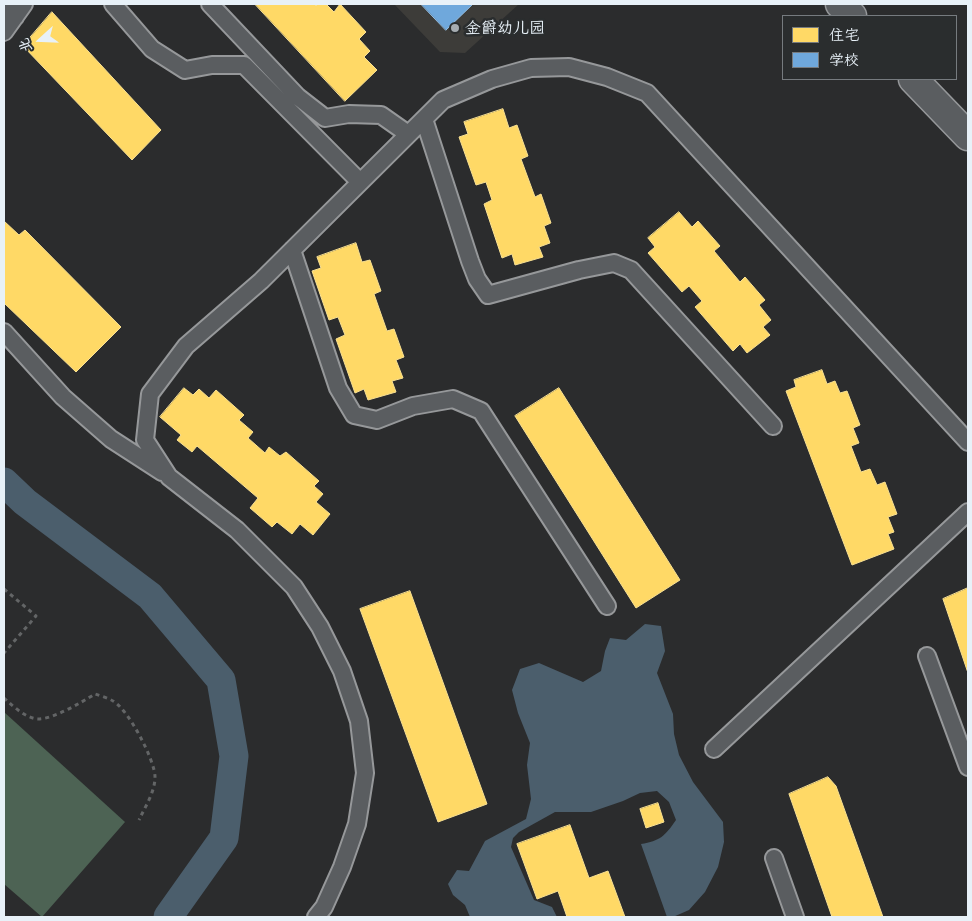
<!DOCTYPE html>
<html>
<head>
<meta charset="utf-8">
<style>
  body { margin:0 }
  #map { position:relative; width:972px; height:921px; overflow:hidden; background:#2b2c2d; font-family:"Comic Neue","LXGW WenKai TC",sans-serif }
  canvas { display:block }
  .frame { position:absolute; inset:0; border:5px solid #e8f1f8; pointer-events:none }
  .legend { position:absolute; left:782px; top:15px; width:175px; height:65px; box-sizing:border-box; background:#2a2d2e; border:1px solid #767b7f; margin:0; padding:6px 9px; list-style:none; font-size:15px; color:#e8f1f8 }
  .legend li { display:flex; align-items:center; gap:10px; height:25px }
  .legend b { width:25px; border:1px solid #767b7f }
  .north { position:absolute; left:15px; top:15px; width:50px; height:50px; -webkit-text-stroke:4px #2a2d2e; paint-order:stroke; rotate:250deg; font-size:14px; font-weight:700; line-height:20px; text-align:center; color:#e8f1f8 }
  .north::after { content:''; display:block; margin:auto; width:18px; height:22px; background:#e8f1f8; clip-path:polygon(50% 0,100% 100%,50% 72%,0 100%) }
</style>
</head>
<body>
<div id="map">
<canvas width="972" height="921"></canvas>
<div class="frame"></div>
<ul class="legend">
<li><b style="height:14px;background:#ffd966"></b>住宅</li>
<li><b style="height:14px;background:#6fa8dc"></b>学校</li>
</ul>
<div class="north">北</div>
</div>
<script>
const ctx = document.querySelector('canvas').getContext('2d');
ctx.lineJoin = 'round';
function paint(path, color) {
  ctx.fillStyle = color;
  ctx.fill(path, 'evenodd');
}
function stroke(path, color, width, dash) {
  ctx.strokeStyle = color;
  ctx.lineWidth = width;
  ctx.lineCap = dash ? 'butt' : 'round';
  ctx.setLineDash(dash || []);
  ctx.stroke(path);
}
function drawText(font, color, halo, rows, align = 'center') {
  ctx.font = font + ' "Comic Neue","LXGW WenKai TC",sans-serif';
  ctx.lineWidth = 5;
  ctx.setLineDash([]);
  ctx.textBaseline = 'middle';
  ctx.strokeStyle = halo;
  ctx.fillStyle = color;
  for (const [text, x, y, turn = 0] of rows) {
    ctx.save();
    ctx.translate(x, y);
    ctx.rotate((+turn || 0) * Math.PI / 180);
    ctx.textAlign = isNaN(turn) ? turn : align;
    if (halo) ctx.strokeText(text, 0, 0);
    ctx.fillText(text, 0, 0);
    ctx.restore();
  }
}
paint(new Path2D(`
  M394 4H519L465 53 440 52Z`), '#3d3c39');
paint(new Path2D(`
  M4 712 125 822 42 917 4 884Z`), '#4d6354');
paint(new Path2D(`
  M645 624 661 626 665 651 657 673 673 714 674 734 679 755 693 782 723 822 724 842 718 867 705 892 689 910 673 917H667L641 844C660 841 665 836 676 820L669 802 657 791 640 793 623 801 591 812H555L519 832 513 838 511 847 534 900 552 907 557 917H470L465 905 453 895 448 884 457 870 469 871 485 841 526 819 531 799 527 765 530 743 518 713 512 690 520 669 539 663 583 682 601 671 605 651 610 638 626 640Z`), '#4b5e6c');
const homes = new Path2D(`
  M255 4H314L316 6 318 4H326L334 12 340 4 366 32 359 39 370 51 364 57 377 70 345 101Z
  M52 12 161 130 132 160 23 46Z
  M503 109 509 128 517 125 528 156 521 159 535 197 541 194 551 223 544 226 550 243 539 247 543 257 515 265 512 254 502 258 484 204 492 200 486 182 476 185 459 137 468 134 464 122Z
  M679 212 692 227 698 221 720 246 714 251 740 282 745 277 765 300 759 305 771 320 763 327 770 335 747 353 740 344 733 351 695 307 702 301 689 286 682 292 648 253 655 247 648 238Z
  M4 221 19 235 25 230 121 327 76 372 4 303Z
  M356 243 362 262 370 260 381 291 374 294 387 331 394 329 404 357 396 360 403 378 392 381 396 392 368 400 364 389 355 393 336 339 345 335 338 317 329 320 312 271 321 268 317 257Z
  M822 370 827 384 835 381 840 393 847 391 860 425 853 428 859 443 851 446 861 472 870 469 877 485 885 482 897 514 888 517 894 532 888 534 894 549 852 565 786 391 796 387 794 380Z
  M184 388 193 395 199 389 209 398 216 390 244 415 239 420 253 432 248 438 265 453 269 447 280 456 286 452 319 481 314 486 323 494 316 502 330 514 313 535 300 524 292 534 277 522 272 527 250 508 258 498 197 446 192 452 177 440 181 435 160 417Z
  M559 388 680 580 636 608 515 416Z
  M968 588V673L943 599Z
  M410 591 487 804 438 822 360 609Z
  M828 777 836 786 883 917H832L789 794Z
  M658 803 664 822 646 828 640 809Z
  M570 825 589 878 608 871 625 917H567L558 891 537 899 517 844Z`);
paint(homes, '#ffd966');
stroke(homes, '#f8e092', 1);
const schools = new Path2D(`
  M421 4H473L446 30Z`);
paint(schools, '#6fa8dc');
stroke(schools, '#93bee4', 1);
stroke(new Path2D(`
  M4 482 25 502 150 596 221 680 234 756 224 838 168 917`), '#4b5e6c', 29);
const service = new Path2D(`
  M4 4 15 17
  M113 4 152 49 185 70 212 65H244L360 182
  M210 4 298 97 325 118 349 114 381 115 408 134
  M4 32 24 4
  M424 119 470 261 477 279 488 295 579 270 614 263 631 270 773 426
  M292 250 338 388 354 415 377 420 413 406 453 399 481 411 607 606
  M4 332 63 397 111 439 162 472
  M927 656 968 767
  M714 749 968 512
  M774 858 795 917
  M316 917 324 907 342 867 357 824 365 773 359 721 342 671 320 627 294 587 237 530 169 477 145 440 150 394 186 346 261 281 443 100 492 79 531 68 569 67 607 77 647 93 968 442`);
const minor = new Path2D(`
  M840 4 852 16
  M913 79 968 136`);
stroke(service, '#96989a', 20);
stroke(minor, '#96989a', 31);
stroke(new Path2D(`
  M4 589 36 616 4 653
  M4 698C13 706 24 717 37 719 52 720 82 702 95 694 101 696 108 698 113 701 128 709 155 760 155 777 155 792 145 807 139 820`), '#636566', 3, [4, 4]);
stroke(service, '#5a5d60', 16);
stroke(minor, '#5a5d60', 28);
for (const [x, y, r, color] of [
  [455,28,5,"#a6acb1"]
]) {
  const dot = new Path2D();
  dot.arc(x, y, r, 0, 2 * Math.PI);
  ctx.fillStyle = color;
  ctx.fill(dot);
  stroke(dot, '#2a2d2e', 2);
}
drawText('16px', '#e8f1f8', '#2a2d2e', [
  ["金爵幼儿园",465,28]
], 'left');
</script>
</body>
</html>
